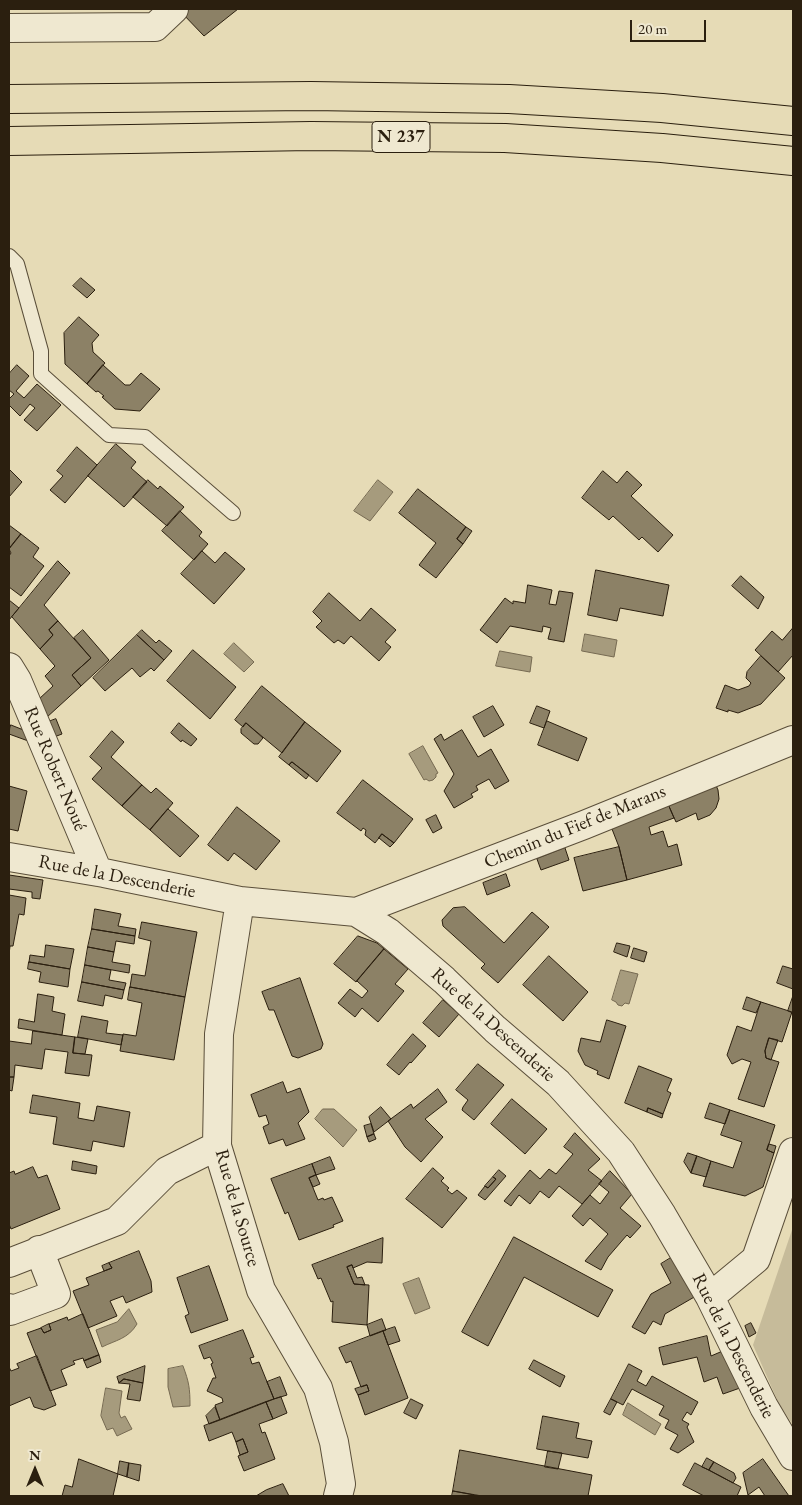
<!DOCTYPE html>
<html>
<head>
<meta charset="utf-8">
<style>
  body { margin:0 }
  #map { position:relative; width:802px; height:1505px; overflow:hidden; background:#e6dbb6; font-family:"EB Garamond",serif }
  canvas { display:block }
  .frame { position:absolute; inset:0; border:10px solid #2b1f0f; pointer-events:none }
  .north { position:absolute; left:10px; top:1445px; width:50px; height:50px; -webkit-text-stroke:4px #efe8d0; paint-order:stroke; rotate:0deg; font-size:14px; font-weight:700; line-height:20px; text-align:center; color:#2b1f0f }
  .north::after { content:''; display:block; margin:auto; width:18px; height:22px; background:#2b1f0f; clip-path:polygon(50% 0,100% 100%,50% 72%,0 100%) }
  .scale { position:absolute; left:630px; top:20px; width:76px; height:22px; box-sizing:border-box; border:2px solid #2b1f0f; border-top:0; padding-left:6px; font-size:15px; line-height:18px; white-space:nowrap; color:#2b1f0f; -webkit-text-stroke:4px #efe8d0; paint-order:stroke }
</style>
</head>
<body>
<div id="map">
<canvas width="802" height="1505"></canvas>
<div class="frame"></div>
<div class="north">N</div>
<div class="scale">20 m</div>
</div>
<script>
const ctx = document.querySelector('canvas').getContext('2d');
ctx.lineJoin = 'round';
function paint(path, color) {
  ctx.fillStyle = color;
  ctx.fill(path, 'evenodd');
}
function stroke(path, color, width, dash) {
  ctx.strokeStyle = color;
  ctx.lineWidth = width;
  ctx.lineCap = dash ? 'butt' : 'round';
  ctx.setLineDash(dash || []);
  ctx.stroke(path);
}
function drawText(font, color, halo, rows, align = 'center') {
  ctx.font = font + ' "EB Garamond",serif';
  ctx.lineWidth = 5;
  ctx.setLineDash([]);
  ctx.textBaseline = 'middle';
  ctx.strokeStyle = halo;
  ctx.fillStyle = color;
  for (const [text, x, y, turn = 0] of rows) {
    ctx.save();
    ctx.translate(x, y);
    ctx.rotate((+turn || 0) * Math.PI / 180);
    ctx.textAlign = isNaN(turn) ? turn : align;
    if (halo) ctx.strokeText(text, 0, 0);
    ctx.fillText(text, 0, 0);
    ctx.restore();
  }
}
paint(new Path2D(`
  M793 1227V1425L779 1404 753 1345Z`), '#c6bb9a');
const water = new Path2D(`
  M378 480 393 492 370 521 354 511Z
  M585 634 617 640 614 657 582 651Z
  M234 643 254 662 244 672 224 654Z
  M500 651 532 657 530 672 496 666Z
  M423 746 438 773 436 774V777L433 780 429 781 426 779 424 780 409 754Z
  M621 970 638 974 629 1004 625 1003 622 1006 618 1005 616 1002 612 1000Z
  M323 1109H334L357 1130 343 1147 315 1119Z
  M419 1278 430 1308 415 1314 403 1284Z
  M129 1309 137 1324C128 1339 116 1340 102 1347L96 1330 117 1322Z
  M183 1366C189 1382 190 1388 190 1406L173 1407 168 1387V1369Z
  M106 1388 122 1391 119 1413 121 1418 125 1416 132 1429 117 1436 113 1428 107 1430 101 1416Z
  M628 1403 661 1424 655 1435 623 1415Z`);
paint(water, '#a69b7d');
stroke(water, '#756951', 1);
const building = new Path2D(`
  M185 9H238L204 36 181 12Z
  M81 278 95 290 87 298 73 286Z
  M79 317 99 335 92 343 93 352 105 363 87 384 65 364 64 333Z
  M17 365 29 376 16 391 24 398 37 384 61 405 37 431 24 420 35 408 30 404 20 416 9 405V399L14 394 9 390V374Z
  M103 365 125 385H130L141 373 160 389 140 411 115 409 102 397 104 396 98 391 96 392 87 384Z
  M116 444 136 462 131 468 147 482 124 507 88 476Z
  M77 447 97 465 65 503 50 490 63 476 57 471Z
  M9 469 22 482 9 497Z
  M603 471 617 483 627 471 642 485 631 496 673 535 658 552 642 537 639 540 613 516 609 520 582 498Z
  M148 480 158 489 160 486 184 507 167 526 133 497Z
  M418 489 466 527 457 539 463 544 436 578 419 565 436 543 399 513Z
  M180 511 202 532 199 536 208 544 194 560 162 531Z
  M9 525 21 534 9 549Z
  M466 527 472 531 463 544 457 539Z
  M21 534 39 548 33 557 44 566 21 596 9 587V556L11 553 9 549Z
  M202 551 215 563 225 552 245 569 214 604 181 574Z
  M58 561 70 573 44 605 58 621 49 630 53 635 40 649 12 617Z
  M596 570 669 585 663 616 620 608 617 621 588 615Z
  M741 576 764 597 758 609 732 586Z
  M528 585 552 590 549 604 556 605 559 591 573 593 564 642 548 639 551 628 543 626 542 632 510 626 497 643 480 630 505 598 513 604V601L525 603Z
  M329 593 360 621 371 608 396 630 385 642 391 647 379 661 351 636 344 644 338 640 334 643 316 627 322 621 313 612Z
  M9 600 19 608 9 620Z
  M58 621 91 658 72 675 81 686 46 718 39 699 53 686 45 676 55 666 40 649 53 635 49 630Z
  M793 628V655L778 672 755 650 772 631 782 640Z
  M83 630 109 660 81 686 72 675 91 658 74 638Z
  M142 630 156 643 159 640 172 651 164 660 137 635Z
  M137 635 164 660 154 671 151 668 140 677 132 668 105 691 93 678Z
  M193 650 236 687 210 719 167 681Z
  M761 656 785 678 761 704 738 713 728 710V712L716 708 725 685 738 690 749 686 751 683 746 678 747 672Z
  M262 686 305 722 282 753 246 723 243 727 235 720Z
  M493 706 504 725 484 737 473 717Z
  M537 706 550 711 544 728 530 723Z
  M56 719 62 734 54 737 48 722Z
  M547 721 587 738 578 761 538 745Z
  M305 722 341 751 317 782 292 762 289 765 279 757Z
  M179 723 197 739 191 746 182 740 181 742 171 733Z
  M246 723 263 738 258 744H254L241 733V729Z
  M11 725 26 731 31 742 9 734Z
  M462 730 478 757 491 749 509 781 495 789 489 779 476 786 478 790 471 794 473 797 454 808 444 791 454 774 434 739 441 734 444 740Z
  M112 731 124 742 111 757 142 785 122 806 92 779 102 768 90 757Z
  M292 762 309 775 306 779 289 765Z
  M363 780 413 819 394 843 382 834 375 843 365 835 366 830 363 828 361 831 337 813Z
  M715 783 718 790 719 799 716 808 710 815 698 820 696 813 676 822 668 804Z
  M142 785 151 793 156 788 173 803 150 830 122 806Z
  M9 786 27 791 18 831 9 829Z
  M668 804 674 818 649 827 651 835 663 831 668 847 677 844 682 865 627 880 619 847 612 829Z
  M237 807 280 841 256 870 234 853 228 861 208 845Z
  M168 809 199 836 180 857 150 830Z
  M436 815 442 828 433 833 426 820Z
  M382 834 394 843 390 847 379 838Z
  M619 847 627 880 583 891 574 858Z
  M565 848 569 860 541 870 537 859Z
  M506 874 510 886 487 895 483 883Z
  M9 875 43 880 40 899 32 898V892L9 889Z
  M9 895 26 898 24 915 19 914 13 946H10L9 955Z
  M465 907 504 943 532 912 549 927 498 983 481 968 485 964 443 926 442 920 453 908Z
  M95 909 121 914 118 926 136 929 135 936 92 929Z
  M142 922 197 932 185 997 130 987 132 974 145 976 151 941 139 938Z
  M92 929 135 936 134 944 116 941 114 952 88 947Z
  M358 936 377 943 384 949 356 982 334 964Z
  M617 943 630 946 627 957 614 952Z
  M46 945 74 949 70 969 29 962 30 955 44 957Z
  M88 947 114 952 112 962 130 965 129 973 85 965Z
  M634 948 647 952 644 962 631 958Z
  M384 949 408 969 395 984 404 991 378 1022 362 1008 355 1017 338 1003 350 989 362 998 368 991 357 981Z
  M549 956 588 992 563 1021 523 985Z
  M29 962 70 969 68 987 39 982 41 972 28 969Z
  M85 965 111 970 109 980 126 983 124 990 82 982Z
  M783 966 793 969V989L777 983Z
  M300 978 323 1044 321 1049 298 1058 292 1056 274 1010H269L262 992Z
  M82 982 124 990 122 999 105 995 103 1006 78 1001Z
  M130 987 185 997 174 1060 120 1051 123 1034 136 1036 142 1003 128 1000Z
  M38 994 54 997 52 1011 65 1014 62 1035 18 1028 19 1019 34 1022Z
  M793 996V1013L788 1011Z
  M747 997 761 1002 756 1013 743 1009Z
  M443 1000 459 1014 439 1037 423 1023Z
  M761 1002 792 1012 782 1042 769 1038 765 1051 766 1058 779 1062 764 1107 738 1099 751 1062 742 1059 732 1064 727 1055 737 1026 751 1031Z
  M82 1016 108 1021 106 1033 123 1035 121 1045 78 1037Z
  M607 1020 626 1026 609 1079 597 1074 598 1071 585 1065 578 1051 581 1038 600 1042Z
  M33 1031 75 1037 73 1053 92 1055 89 1076 65 1073 68 1052 45 1049 42 1069 15 1065 14 1077H9V1041L31 1044Z
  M413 1034 426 1046 411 1063 410 1062 399 1075 387 1065Z
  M75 1037 88 1039 85 1054 73 1053Z
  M769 1038 778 1040 771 1060 766 1058 765 1051Z
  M478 1064 504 1085 474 1120 462 1110 463 1107 468 1100 456 1090Z
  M639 1066 672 1079 667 1091 671 1093 663 1114 648 1108 647 1112 625 1103Z
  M9 1077H14L12 1091 9 1090Z
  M283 1082 287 1093 300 1088 309 1112 298 1123 305 1139 286 1146 283 1139 269 1144 263 1127 269 1124 266 1115 259 1117 251 1095Z
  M438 1089 447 1102 425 1119 443 1137 421 1162 405 1147 388 1121 411 1104 413 1108Z
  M33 1095 80 1103 78 1118 94 1121 97 1106 130 1112 124 1147 93 1141 91 1151 53 1144 57 1117 30 1113Z
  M512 1099 547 1129 525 1154 491 1124Z
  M710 1103 730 1110 725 1124 705 1118Z
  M381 1107 391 1119 374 1132 369 1117Z
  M648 1108 663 1114 662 1118 647 1112Z
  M730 1110 775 1125 767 1150 774 1153 763 1187 745 1196 703 1186 711 1161 733 1168 742 1142 721 1135Z
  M371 1124 374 1134 367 1137 364 1126Z
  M575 1133 600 1159 588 1170 602 1181 582 1204 559 1186 549 1198 540 1191 530 1204 519 1195 511 1206 504 1201 530 1170 540 1179 549 1169 556 1174 573 1154 564 1147Z
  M374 1134 376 1139 369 1142 367 1137Z
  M769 1144 776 1146 774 1153 767 1150Z
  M688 1153 697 1156 691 1173 684 1162Z
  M697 1156 711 1161 706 1177 691 1173Z
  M330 1157 335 1169 316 1175 312 1164Z
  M73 1161 97 1166 96 1174 72 1170Z
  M312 1164 316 1175 309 1178 318 1200 323 1198 324 1200 332 1197 343 1221 333 1225 334 1227 299 1240 288 1212 285 1214 271 1179Z
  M33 1167 38 1178 47 1175 60 1209 11 1229 9 1224V1173L14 1171 15 1174Z
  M433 1168 444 1178 441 1181 449 1188 447 1190 452 1194 457 1190 467 1198 442 1228 406 1199Z
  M499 1170 506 1176 485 1200 478 1195 485 1186 488 1188 496 1179 493 1177Z
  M610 1171 632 1194 620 1208 641 1226 630 1238 627 1235 608 1257 601 1270 585 1261 608 1234 590 1218 583 1226 572 1216 590 1195 600 1204 609 1192 599 1184Z
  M316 1175 320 1184 313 1187 309 1178Z
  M493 1177 496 1179 488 1188 485 1186Z
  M514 1237 613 1290 598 1317 524 1277 488 1346 462 1332Z
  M383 1238 382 1263 367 1262 353 1268 352 1265 347 1267 354 1284 369 1285 367 1325 332 1322 333 1301 331 1302 321 1278 318 1279 312 1265Z
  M139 1251 151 1281 152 1292 126 1303 123 1296 110 1301 117 1316 88 1328 73 1291 89 1285 86 1278 112 1268 109 1263Z
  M674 1256 696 1296 665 1314 661 1325 653 1321 645 1334 632 1327 651 1294 671 1283 661 1264Z
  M109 1263 112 1268 104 1271 102 1266Z
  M352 1265 357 1278 362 1277 365 1285 354 1284 347 1267Z
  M209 1266 228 1320 191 1333 185 1316 189 1314 177 1278Z
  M83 1314 99 1355 84 1361 83 1358 73 1361 75 1364 61 1370 67 1385 50 1391 27 1333 41 1328 44 1333 51 1330 49 1324 67 1317 68 1320Z
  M382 1319 386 1330 370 1336 367 1325Z
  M751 1323 756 1333 749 1337 745 1326Z
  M49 1324 51 1330 44 1333 41 1328Z
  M395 1327 400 1341 388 1345 383 1331Z
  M243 1330 254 1357 250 1358 252 1364 259 1362 274 1399 220 1420 215 1405 223 1402 222 1398 207 1391 213 1378H216L211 1364 213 1363 210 1357 204 1359 199 1346Z
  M383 1331 408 1398 365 1415 358 1395 369 1391 367 1385 361 1387 351 1361 346 1363 339 1348Z
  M707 1336 711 1356 725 1350 740 1388 723 1394 717 1377 704 1382 697 1357 663 1365 659 1348Z
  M99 1355 101 1362 87 1368 84 1361Z
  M37 1356 56 1405 44 1410 34 1407 30 1397 9 1406V1367L11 1371 19 1368 17 1364Z
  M534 1360 565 1376 560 1387 529 1369Z
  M629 1364 642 1371 637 1381 646 1386 652 1376 698 1402 691 1415 687 1412 682 1420 689 1424 687 1427 694 1442 678 1453 670 1449 678 1435 665 1428 669 1420 659 1415 664 1406 632 1389 623 1405 611 1399Z
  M145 1366 143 1383 124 1379 119 1383 117 1377Z
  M280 1377 287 1395 274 1399 267 1382Z
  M124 1379 143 1383 140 1401 127 1399 130 1384 119 1383Z
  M367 1385 369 1391 358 1395 355 1389Z
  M281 1397 287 1413 273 1419 266 1402Z
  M411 1399 423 1405 416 1419 404 1413Z
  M611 1399 617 1402 610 1415 604 1412Z
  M266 1402 273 1419 259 1424 262 1433 265 1432 275 1459 244 1471 238 1456 248 1452 243 1439 236 1442 232 1432 209 1441 204 1426Z
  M215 1407 220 1420 209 1424 206 1416Z
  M543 1416 579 1423 576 1438 592 1441 588 1458 537 1449Z
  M243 1439 248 1452 240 1455 236 1442Z
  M460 1450 592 1475 588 1496H482L453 1491Z
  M548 1451 562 1453 558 1469 545 1467Z
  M707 1458 714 1462 709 1470 702 1467Z
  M79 1459 118 1474 113 1496H62L65 1485 72 1487Z
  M763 1459 789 1496H765L759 1487 748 1495 743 1473Z
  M120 1461 129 1463 127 1477 118 1474Z
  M714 1462 734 1473 736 1478 733 1483 709 1470Z
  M129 1463 141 1465 139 1481 127 1477Z
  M695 1463 741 1487 737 1496H704L683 1485Z
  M283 1484 289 1496H256L266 1490Z
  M453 1491 474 1495V1496H452Z`);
paint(building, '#8c8166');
stroke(building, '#2b1f0f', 1);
const service = new Path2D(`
  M9 256 17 264 41 351V374L109 435 145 437 233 513`);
const minor = new Path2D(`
  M9 28 155 27 174 9
  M9 667 17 680 98 872
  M9 857 104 873 240 901 356 912 388 932 444 980 495 1029 558 1083 621 1152 662 1215 710 1297 764 1407 793 1456
  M240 901 219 1034 217 1146 261 1290 318 1388 334 1442 341 1484 338 1496
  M356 912 584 825 793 740
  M9 1263 117 1221 167 1171 217 1146
  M710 1297 756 1259 793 1152
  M9 1308 10 1311 56 1294 39 1250`);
const trunk = new Path2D(`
  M9 99 311 96 509 99 662 108 793 121
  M9 141 311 136 505 138 662 148 793 161`);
stroke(service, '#5a4e39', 16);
stroke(minor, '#5a4e39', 30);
stroke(trunk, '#2b1f0f', 30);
stroke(service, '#efe8d0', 14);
stroke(minor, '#efe8d0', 28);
stroke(trunk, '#e6dbb6', 28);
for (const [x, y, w] of [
  [401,137,58]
]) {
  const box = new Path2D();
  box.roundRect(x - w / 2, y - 15.5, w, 31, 4);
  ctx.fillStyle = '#efe8d0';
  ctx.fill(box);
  stroke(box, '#2b1f0f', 1);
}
drawText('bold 18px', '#2b1f0f', null, [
  ["N 237",401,137]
]);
drawText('19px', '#2b1f0f', '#efe8d0', [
  ["Rue Robert Noué",55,769,67],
  ["Chemin du Fief de Marans",575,827,-22],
  ["Rue de la Descenderie",117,877,11],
  ["Rue de la Descenderie",493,1025,42],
  ["Rue de la Source",237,1208,74],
  ["Rue de la Descenderie",733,1346,63]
]);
</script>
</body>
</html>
